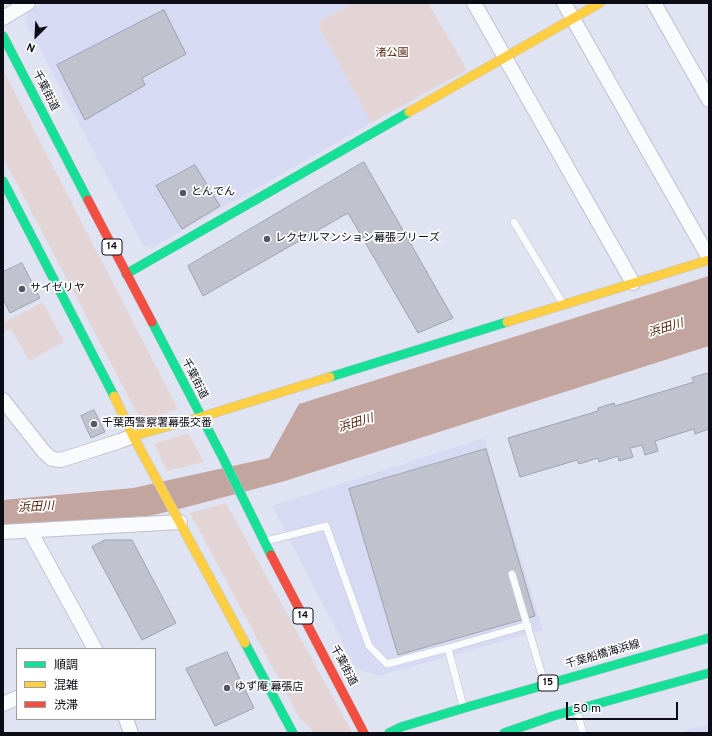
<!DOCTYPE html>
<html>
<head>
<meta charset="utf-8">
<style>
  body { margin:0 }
  #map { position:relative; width:712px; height:736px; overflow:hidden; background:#e0e3f1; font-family:Overpass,"Noto Sans JP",sans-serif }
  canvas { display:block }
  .frame { position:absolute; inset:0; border:4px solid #0b0c15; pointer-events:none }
  .legend { position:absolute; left:16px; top:648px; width:140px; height:72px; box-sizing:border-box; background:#fff; border:1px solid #9d9ea1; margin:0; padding:5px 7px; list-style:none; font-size:12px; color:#0b0c15 }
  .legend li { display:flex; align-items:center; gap:8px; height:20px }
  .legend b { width:20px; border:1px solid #9d9ea1 }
  .north { position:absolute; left:16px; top:16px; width:40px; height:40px; -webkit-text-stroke:3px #fff; paint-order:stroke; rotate:204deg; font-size:11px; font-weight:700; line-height:16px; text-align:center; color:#0b0c15 }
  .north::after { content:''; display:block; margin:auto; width:14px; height:18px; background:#0b0c15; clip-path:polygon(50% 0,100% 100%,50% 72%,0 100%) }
  .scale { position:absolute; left:566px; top:702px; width:112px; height:18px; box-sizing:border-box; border:2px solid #0b0c15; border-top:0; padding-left:5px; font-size:12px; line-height:14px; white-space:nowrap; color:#0b0c15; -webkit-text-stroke:3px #fff; paint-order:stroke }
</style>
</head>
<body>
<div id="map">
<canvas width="712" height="736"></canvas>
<div class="frame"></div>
<ul class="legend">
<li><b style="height:5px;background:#16e098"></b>順調</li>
<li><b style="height:5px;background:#ffcf43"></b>混雑</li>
<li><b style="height:5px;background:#f24e42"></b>渋滞</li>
</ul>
<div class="north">N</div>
<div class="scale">50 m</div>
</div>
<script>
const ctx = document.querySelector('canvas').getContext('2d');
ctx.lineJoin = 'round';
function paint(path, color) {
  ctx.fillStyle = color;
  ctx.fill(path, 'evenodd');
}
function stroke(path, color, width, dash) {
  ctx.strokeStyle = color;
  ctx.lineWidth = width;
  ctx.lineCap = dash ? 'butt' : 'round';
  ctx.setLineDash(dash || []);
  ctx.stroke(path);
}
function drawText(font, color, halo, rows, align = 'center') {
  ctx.font = font + ' Overpass,"Noto Sans JP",sans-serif';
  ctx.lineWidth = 3.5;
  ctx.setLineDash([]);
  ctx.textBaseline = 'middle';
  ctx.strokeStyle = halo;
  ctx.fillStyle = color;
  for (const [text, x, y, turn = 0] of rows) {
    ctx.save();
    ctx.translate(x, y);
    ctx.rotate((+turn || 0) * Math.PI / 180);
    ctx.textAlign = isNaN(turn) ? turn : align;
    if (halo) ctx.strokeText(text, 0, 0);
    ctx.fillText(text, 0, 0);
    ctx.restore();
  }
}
paint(new Path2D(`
  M42 3H353L317 23 371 123 152 248 143 245 25 21 28 11Z
  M484 438 543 630 379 676 356 668 272 506Z
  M709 724V733H678Z`), '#d6dbf3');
paint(new Path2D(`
  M353 3H428L467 70 371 123 317 23Z
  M3 69 18 99 178 409 141 421 3 157Z
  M43 302 64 342 29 361 11 329 3 333V323Z
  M188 433 204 462 167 471 154 444Z
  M226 503 352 732 314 733 299 717 190 513Z`), '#e3d5d5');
paint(new Path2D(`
  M709 276V346L285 481 183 508 149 516 3 525V500L133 488 269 458 299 404Z`), '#c2a59e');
const building = new Path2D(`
  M164 10 186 54 142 78 145 85 85 120 57 65Z
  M364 162 453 318 418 333 348 213 203 296 188 266Z
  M195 165 220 206 182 229 156 186Z
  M22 263 40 298 10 313 3 299V272Z
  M709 373V429L695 434 694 429 655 441 658 451 645 455 642 445 630 448 633 457 619 461 618 456 599 462 598 458 579 464 577 460 520 477 508 438 598 411V408L614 403 615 406 694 382 692 378Z
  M94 410 105 432 91 438 81 416Z
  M486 449 535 616 398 655 349 489Z
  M105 540H132L176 623 142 640 92 547Z
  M227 652 254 708 215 726 186 669Z`);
paint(building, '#c0c2cd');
stroke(building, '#9fa1ac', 1);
const lane = new Path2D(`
  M514 222 563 304
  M266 541 326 526 369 646 387 664 448 648 463 706
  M512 574 544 682
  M448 648 528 625
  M577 712 583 733`);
const street = new Path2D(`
  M474 3 633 283
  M564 3 709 258
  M654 3 709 100
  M3 18 28 3
  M3 400 44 452 52 459 61 460 120 441 133 436
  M30 531 95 649
  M3 532 180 522
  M3 704 17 698
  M126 719 131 733`);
const fast = new Path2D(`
  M3 36 88 200
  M3 181 114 396
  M126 274 409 112
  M152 322 223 458 271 555
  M330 377 507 322
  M245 643 293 733
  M389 733 401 727 464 708 709 638
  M504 733 553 716 709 673`);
const slow = new Path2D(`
  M409 112 600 3
  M507 322 709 260
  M114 396 133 436 245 643
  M133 436 201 417 330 377`);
const jam = new Path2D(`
  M88 200 152 322
  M271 555 364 733`);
stroke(lane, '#bfc1cc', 8);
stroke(street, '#bfc1cc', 16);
stroke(fast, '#bfc1cc', 10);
stroke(slow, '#bfc1cc', 10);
stroke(jam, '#bfc1cc', 10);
stroke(lane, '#fafbfd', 7);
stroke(street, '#fafbfd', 14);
stroke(fast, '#16e098', 9);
stroke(slow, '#ffcf43', 9);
stroke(jam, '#f24e42', 9);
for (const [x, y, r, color] of [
  [183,193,4,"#565762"],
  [267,239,4,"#565762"],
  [22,289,4,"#565762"],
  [94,424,4,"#565762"],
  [227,688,4,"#565762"]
]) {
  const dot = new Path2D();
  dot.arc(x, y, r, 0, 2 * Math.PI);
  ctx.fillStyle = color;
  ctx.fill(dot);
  stroke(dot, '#fff', 1.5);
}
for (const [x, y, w] of [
  [112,247,20],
  [303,616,20],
  [548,683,20]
]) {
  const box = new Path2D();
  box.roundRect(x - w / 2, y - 8, w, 16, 3);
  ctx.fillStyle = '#fff';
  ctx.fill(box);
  stroke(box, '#0b0c15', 1);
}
drawText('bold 10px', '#0b0c15', null, [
  ["14",112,247],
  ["14",303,616],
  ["15",548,683]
]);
drawText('11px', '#59230a', '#fff', [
  ["渚公園",392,54]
]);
drawText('11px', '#0b0c15', '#fff', [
  ["千葉街道",45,91,63],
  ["千葉街道",194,379,63],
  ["千葉船橋海浜線",603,655,-16],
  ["千葉街道",343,666,62]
]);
drawText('11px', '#0b0c15', '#fff', [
  ["とんでん",191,193],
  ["レクセルマンション幕張ブリーズ",275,239],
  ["サイゼリヤ",30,289],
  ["千葉西警察署幕張交番",102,424],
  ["ゆず庵 幕張店",235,688]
], 'left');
drawText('italic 12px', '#501b02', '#fff', [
  ["浜田川",666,329,-17],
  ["浜田川",356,424,-17],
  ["浜田川",36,508,-4]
]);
</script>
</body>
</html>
